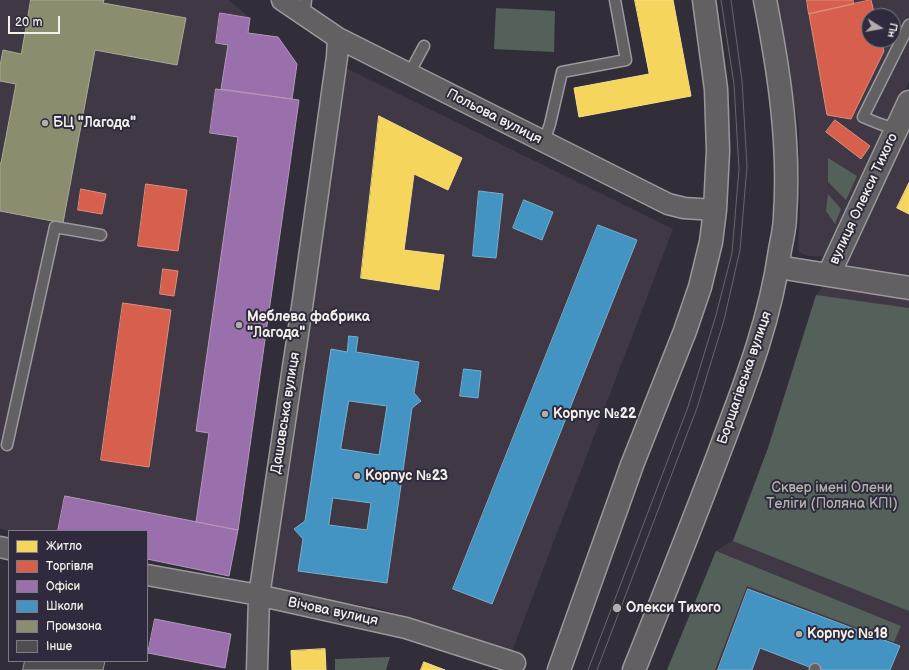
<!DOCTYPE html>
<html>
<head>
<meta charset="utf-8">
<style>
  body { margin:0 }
  #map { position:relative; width:909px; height:670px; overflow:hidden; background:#312e39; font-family:"Balsamiq Sans",sans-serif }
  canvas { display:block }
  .legend { position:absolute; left:8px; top:530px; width:140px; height:132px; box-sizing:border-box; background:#2f2a3d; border:1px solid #7e7a81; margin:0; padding:5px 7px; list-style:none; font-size:12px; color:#f4f1e8 }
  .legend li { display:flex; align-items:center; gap:8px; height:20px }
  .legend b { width:20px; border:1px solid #7e7a81 }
  .north { position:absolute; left:861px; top:8px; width:40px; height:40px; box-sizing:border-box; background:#2f2a3d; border:1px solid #7e7a81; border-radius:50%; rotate:101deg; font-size:11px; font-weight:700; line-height:16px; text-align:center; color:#f4f1e8 }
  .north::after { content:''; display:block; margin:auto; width:14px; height:18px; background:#b0adab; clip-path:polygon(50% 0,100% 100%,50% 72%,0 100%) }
  .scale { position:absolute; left:8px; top:16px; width:52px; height:18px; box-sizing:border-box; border:2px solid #f4f1e8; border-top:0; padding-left:5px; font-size:12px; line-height:14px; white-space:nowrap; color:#f4f1e8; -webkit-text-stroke:3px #2f2a3d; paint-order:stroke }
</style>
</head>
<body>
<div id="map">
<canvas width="909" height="670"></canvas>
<ul class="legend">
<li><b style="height:11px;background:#f6d55c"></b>Житло</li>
<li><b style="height:11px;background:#d6604d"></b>Торгівля</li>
<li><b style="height:11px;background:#9970ab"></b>Офіси</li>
<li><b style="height:11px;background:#4393c3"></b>Школи</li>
<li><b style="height:11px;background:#8c8c6e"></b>Промзона</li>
<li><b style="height:11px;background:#514c51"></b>Інше</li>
</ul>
<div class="north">Пн</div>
<div class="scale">20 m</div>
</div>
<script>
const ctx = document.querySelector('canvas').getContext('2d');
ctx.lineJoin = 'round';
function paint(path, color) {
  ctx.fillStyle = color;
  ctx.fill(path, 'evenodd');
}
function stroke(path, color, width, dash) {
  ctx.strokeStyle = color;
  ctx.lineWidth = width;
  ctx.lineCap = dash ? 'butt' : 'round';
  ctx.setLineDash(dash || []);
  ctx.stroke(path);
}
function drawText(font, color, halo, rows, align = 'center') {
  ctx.font = font + ' "Balsamiq Sans",sans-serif';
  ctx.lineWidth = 4;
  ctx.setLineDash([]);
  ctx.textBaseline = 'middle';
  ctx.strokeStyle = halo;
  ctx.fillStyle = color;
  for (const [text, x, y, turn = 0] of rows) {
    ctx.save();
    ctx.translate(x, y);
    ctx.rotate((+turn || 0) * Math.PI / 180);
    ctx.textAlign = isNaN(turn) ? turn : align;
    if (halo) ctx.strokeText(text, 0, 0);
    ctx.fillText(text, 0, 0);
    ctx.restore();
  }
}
paint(new Path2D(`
  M0 0H229L250 18 248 33 278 37 297 64 229 576 147 559V531H11L0 529Z
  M775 0H909V82L826 253 821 257 809 256 802 254 798 250 800 209 799 127ZM869 16H893V40H869Z
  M342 66 673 229 512 651 378 608 264 590Z
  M909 119V670H667L716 551 733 540 768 448 816 295 841 265Z`), '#413845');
paint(new Path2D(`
  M496 8 555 11 554 52 494 49Z
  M828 158 857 176 846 200 828 182Z
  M828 194 841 209 835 224 826 211Z
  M816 295 909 308V611L733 541 768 448Z
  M716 551 901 626 894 642 747 586 715 670H667Z
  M390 657 386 670H335V659Z`), '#54615b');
const homes = new Path2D(`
  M635 0H673L691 96 579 117 574 88 649 74Z
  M379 116 462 158 448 190 414 174 404 250 444 255 439 290 361 278Z
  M909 183V214L897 208Z
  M325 649 326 670H292L291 651Z
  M424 662 445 670H421Z`);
paint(homes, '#f6d55c');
stroke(homes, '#f5dd86', 1);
const shops = new Path2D(`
  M807 0H853L854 4 809 14Z
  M871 0 875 16H869V40H881L884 51 851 119 827 115 809 14Z
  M835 120 870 146 861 159 826 132Z
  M146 184 187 190 178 251 138 246Z
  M81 189 106 194 102 214 78 210Z
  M163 269 178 271 174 296 160 294Z
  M123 303 171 310 149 467 101 460Z`);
paint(shops, '#d6604d');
stroke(shops, '#df8c7c', 1);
const offices = new Path2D(`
  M220 13 250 18 248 33 278 37 297 64 292 99 221 89 228 45 216 43Z
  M216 89 299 100 238 530 196 522 209 433 196 431 238 137 210 133Z
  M65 496 238 530 229 576 147 559V531H58Z
  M155 619 231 634 225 668 148 653Z`);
paint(offices, '#9970ab');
stroke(offices, '#b497bd', 1);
const schools = new Path2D(`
  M479 191 503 194 496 258 473 256Z
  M524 200 553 212 542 240 513 228Z
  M598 225 637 240 492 604 453 589Z
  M349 336 358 337 356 352 419 362 414 393 421 401 412 408 387 583 298 571 303 539 294 529 305 521 331 349 347 352ZM349 401 387 406 379 455 341 449ZM333 498 371 503 367 530 329 525Z
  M464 369 481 371 478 398 460 396Z
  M748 589 900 646 890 670H817L760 648 752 670H718Z`);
paint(schools, '#4393c3');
stroke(schools, '#78afce', 1);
const industry = new Path2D(`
  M31 0H104L103 3 186 18 177 65 95 50 63 223 0 211V163H1L16 84 0 81V66L3 50 21 54Z`);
paint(industry, '#8c8c6e');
stroke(industry, '#abaa93', 1);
const building = new Path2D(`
  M25 661H105L103 670H23Z`);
paint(building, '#514c51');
stroke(building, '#9a989b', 1);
const service = new Path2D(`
  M304 16 306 0
  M409 74 424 46
  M896 129 880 124 863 117 909 25
  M544 142 550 124 562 72 626 60 615 0
  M7 445 55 227 101 235
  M815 670V669`);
const minor = new Path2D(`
  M282 0 338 38 668 204 684 208 715 210
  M0 547 9 549
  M147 575 253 594 406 628 515 663
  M257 670 259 596 303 300 337 57 338 38`);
const tertiary = new Path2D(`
  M778 267 909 288
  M829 274 909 102`);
const primary = new Path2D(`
  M559 670 632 465 685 331 700 287 711 242 715 210 718 151 716 89 704 0
  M634 670C664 595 694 520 722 445 747 379 770 320 780 250 782 239 785 227 785 216 790 143 779 71 765 0`);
stroke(service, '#9a989b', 13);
stroke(minor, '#9a989b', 23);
stroke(tertiary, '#9a989b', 25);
stroke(primary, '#9a989b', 25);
stroke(service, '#626063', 10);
stroke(minor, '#626063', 20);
stroke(tertiary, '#626063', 22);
stroke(primary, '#626063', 22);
stroke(new Path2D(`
  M588 670 688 407 716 315 732 253 739 169 734 84 721 0
  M597 670 697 408 724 320 740 250 747 166 742 81 731 0`), '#68666b', 1);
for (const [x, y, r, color] of [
  [45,123,4,"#b0adab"],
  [239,325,4,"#b0adab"],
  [545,414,4,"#b0adab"],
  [357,476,4,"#b0adab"],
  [617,608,5,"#b0adab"],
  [799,634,4,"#b0adab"]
]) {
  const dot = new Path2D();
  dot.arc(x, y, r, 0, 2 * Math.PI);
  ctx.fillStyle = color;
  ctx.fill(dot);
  stroke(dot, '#2f2a3d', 1.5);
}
drawText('14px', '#f4f1e8', '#2f2a3d', [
  ["Польова вулиця",494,117,27],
  ["вулиця Олекси Тихого",864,199,-65],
  ["Борщагівська вулиця",745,378,-71],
  ["Дашавська вулиця",286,413,-81],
  ["Вічова вулиця",333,612,12]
]);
drawText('bold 14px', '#f4f1e8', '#2f2a3d', [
  ["БЦ \"Лагода\"",53,123],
  ["Меблева фабрика",247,317],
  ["\"Лагода\"",247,333],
  ["Корпус №22",553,414],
  ["Корпус №23",365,476],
  ["Олекси Тихого",626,608],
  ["Корпус №18",807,634]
], 'left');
drawText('14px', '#afb4ab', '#2f2a3d', [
  ["Сквер імені Олени",832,488],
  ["Теліги (Поляна КПІ)",832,504]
]);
</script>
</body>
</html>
